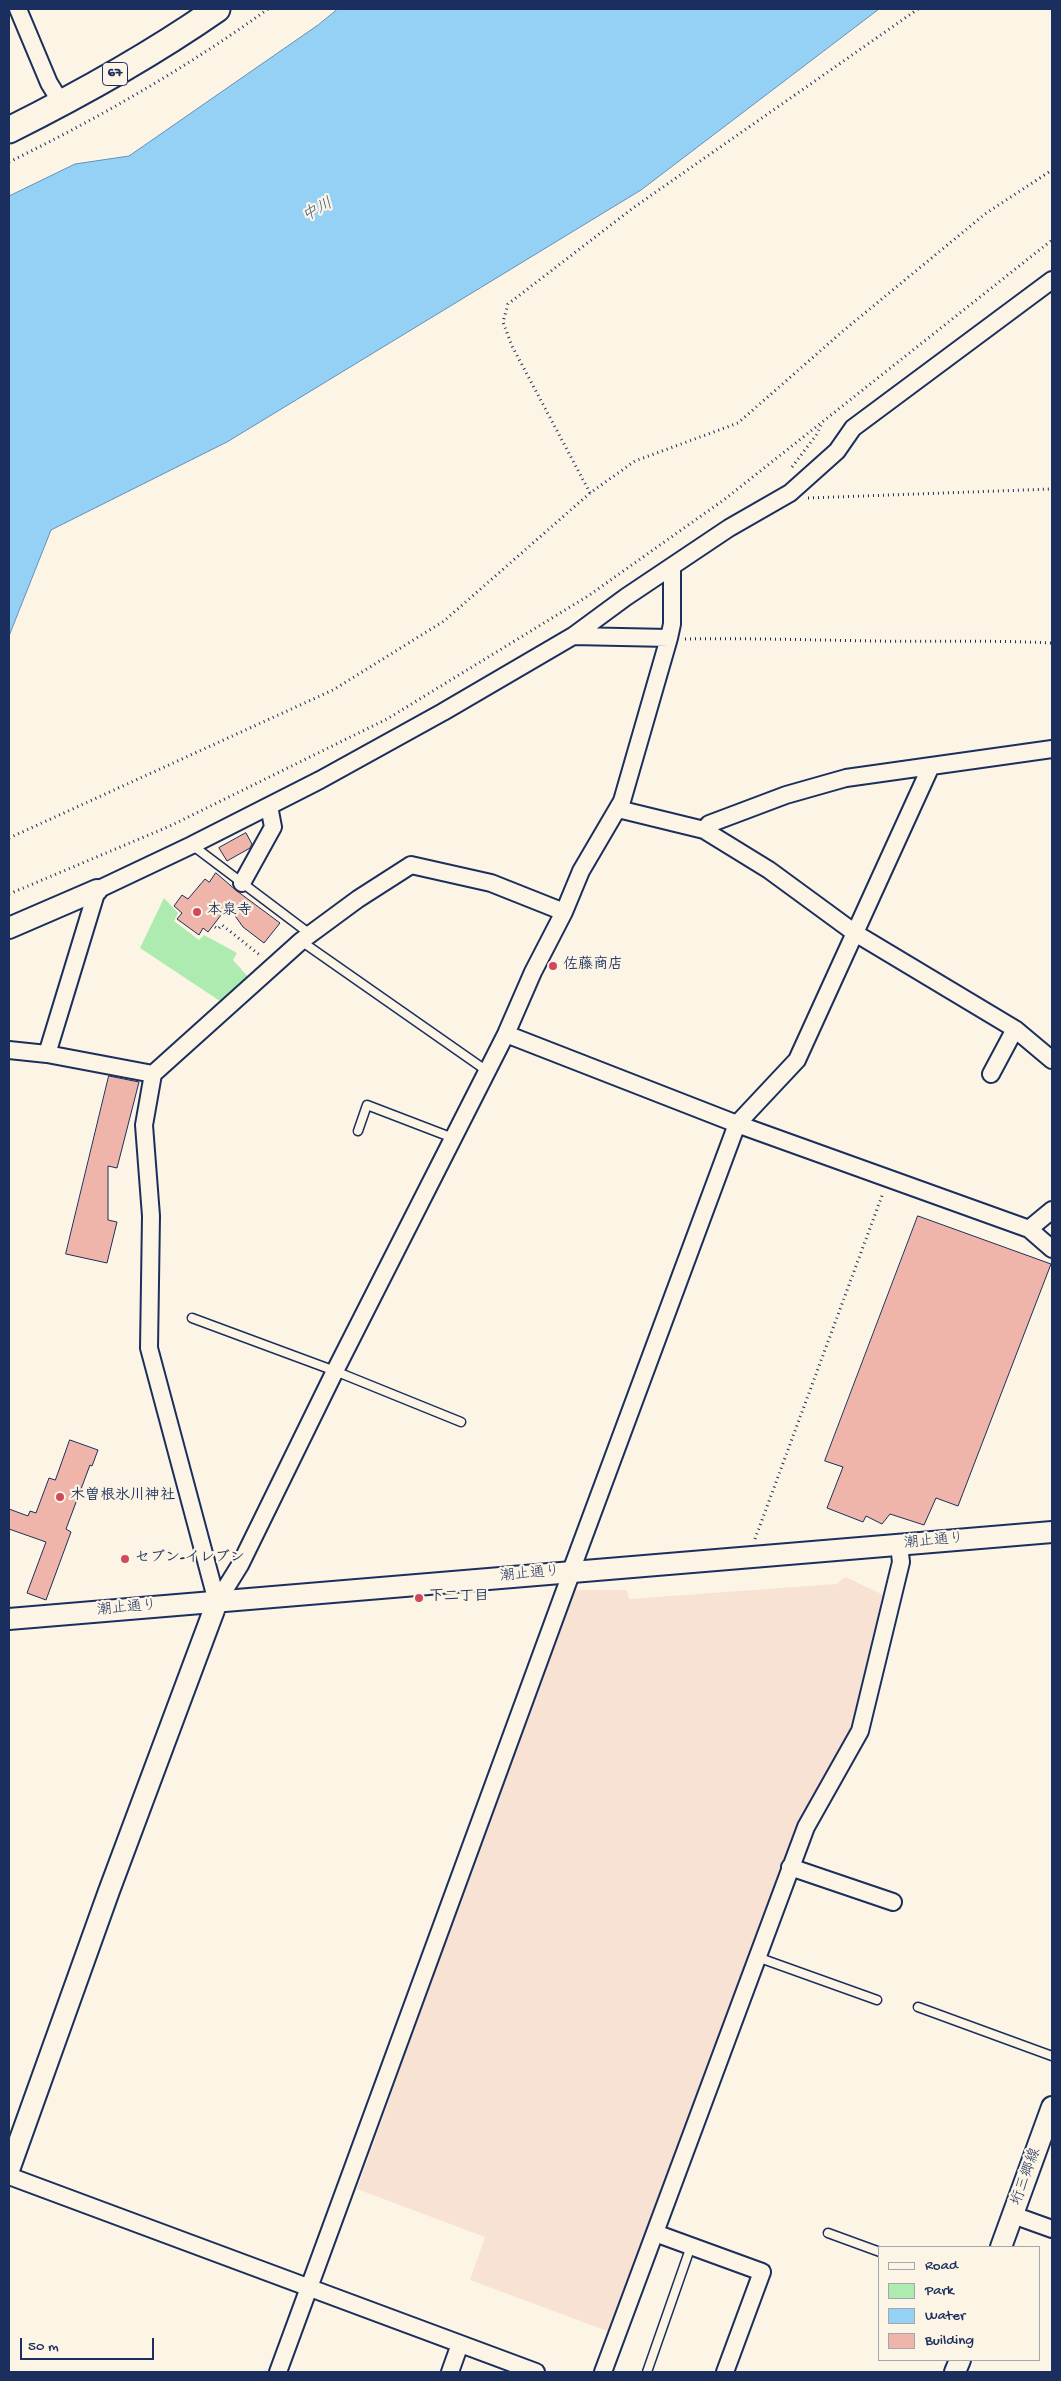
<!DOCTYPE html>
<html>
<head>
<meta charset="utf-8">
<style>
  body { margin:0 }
  #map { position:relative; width:1061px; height:2381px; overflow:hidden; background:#fcf5e5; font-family:"Gochi Hand",sans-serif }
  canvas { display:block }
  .frame { position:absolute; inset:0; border:10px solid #1b2f5e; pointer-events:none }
  .legend { position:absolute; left:878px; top:2246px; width:162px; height:115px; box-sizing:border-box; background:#fcf5e5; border:1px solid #a2a6af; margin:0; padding:6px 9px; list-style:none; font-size:15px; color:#1b2f5e }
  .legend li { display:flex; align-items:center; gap:10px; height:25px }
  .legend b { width:25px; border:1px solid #a2a6af }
  .scale { position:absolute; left:20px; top:2338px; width:134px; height:22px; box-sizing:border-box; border:2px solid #1b2f5e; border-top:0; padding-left:6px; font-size:15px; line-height:18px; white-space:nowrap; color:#1b2f5e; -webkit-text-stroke:4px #fcf5e5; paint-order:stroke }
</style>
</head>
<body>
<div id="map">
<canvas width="1061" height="2381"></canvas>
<div class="frame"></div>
<ul class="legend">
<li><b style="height:6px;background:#fcf5e5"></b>Road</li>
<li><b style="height:14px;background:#aeebb1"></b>Park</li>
<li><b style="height:14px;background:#95d1f5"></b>Water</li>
<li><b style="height:14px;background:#efb5aa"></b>Building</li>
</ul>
<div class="scale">50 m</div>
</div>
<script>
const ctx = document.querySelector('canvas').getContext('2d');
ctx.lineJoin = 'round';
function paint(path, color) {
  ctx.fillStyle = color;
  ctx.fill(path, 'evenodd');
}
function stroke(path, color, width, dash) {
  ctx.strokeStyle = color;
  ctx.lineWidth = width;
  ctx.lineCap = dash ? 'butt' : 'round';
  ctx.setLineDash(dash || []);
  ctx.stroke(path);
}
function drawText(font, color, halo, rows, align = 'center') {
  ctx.font = font + ' "Gochi Hand","Klee One",sans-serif';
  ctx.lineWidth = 4.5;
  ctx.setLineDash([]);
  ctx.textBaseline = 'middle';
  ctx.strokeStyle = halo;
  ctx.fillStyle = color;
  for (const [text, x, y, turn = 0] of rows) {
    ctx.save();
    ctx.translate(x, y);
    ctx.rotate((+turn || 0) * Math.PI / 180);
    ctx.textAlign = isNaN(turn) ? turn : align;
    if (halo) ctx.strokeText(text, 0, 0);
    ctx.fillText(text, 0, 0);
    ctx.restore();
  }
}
paint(new Path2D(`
  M845 1577 886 1596 854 1734 796 1825 610 2332 470 2280 485 2237 357 2189 572 1590H627L629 1599 837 1584Z`), '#f8e2d3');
paint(new Path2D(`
  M164 898 178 913 174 921 199 940 204 935 237 953 233 960 250 979 223 1003 140 948Z`), '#aeebb1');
const water = new Path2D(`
  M338 9H879L641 190 227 442 51 530 9 636V196L75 164 129 156 318 25Z`);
paint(water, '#95d1f5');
stroke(water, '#6490b9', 1);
const building = new Path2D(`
  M246 833 252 844 250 848 227 861 219 848Z
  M216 873 237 891 280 923 264 943 243 927 228 906 208 932 203 928 199 935 177 919 182 913 174 906 182 895 188 899 205 879 209 882Z
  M109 1076 139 1082 117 1168 108 1166V1220L117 1222 107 1263 66 1254Z
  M918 1216 1051 1264 958 1506 936 1498 924 1525 890 1514 882 1524 866 1516 863 1522 827 1508 843 1467 825 1461Z
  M70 1440 98 1450 92 1466 90 1465 66 1529 71 1532 46 1600 27 1593 46 1542 9 1529V1509L28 1516 30 1511 36 1513 49 1478 55 1480Z`);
paint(building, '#efb5aa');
stroke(building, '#1b2f5e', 1);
const service = new Path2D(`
  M192 845 310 934
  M301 941 487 1071
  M358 1131 367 1105 453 1138
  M192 1318 335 1371 461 1422
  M757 1957 877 2000
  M918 2007 1052 2056
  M828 2233 880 2252
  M647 2372 691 2246`);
const minor = new Path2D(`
  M18 9 49 83 62 104
  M573 636 626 597 729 528 790 493 837 451 853 428 1052 280
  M618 809 704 830 769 870 855 933 1015 1029 1052 1060
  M704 830 709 824 786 795 846 778 1052 749
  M242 883 273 827 269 806
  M506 1034 737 1124 1029 1229 1052 1249
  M9 1050 47 1054 153 1074
  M47 1054 97 890 192 845 320 780 443 712 573 636 669 638
  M991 1074 1015 1029
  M1029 1229 1052 1210
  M571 1571 737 1124 797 1060 931 766
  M217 1602 240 1565 335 1371 506 1034 533 972 564 912 581 871 622 801 669 638 672 624V566
  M217 1602 149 1348 151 1216 144 1125 153 1074 301 941 358 899 411 865 491 883 564 912
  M790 1867 893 1902
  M9 2176 536 2372
  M1013 2215 1052 2229
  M655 2233 762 2272 725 2372
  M278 2372 572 1571
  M450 2372 460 2344
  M603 2372 806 1827 860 1731 901 1562 899 1545`);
const tertiary = new Path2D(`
  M9 928 97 890
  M9 1619 1052 1532
  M9 2170 109 1891 217 1602
  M1001 2247 1052 2107
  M955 2372 960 2360`);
const primary = new Path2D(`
  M9 130C81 94 151 55 217 9`);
stroke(service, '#1b2f5e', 11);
stroke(minor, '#1b2f5e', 20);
stroke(tertiary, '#1b2f5e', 24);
stroke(primary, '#1b2f5e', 29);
stroke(new Path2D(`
  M9 162C99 118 186 68 268 9
  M792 467 817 434 822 423
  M590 493 512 346 503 322 508 304 633 208 918 9
  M808 498 1052 489
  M685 639C748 638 811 640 874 641 934 642 993 640 1052 643
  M9 838 333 690 444 621 590 493 635 461 738 423 843 331 985 214 1052 170
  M9 894 170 826 387 719 588 596 725 499 1052 240
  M215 927 218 929 222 925 261 956
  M755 1539 883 1193`), '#1b2f5e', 3, [1, 4]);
stroke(service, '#fcf5e5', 8);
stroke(minor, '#fcf5e5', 16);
stroke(tertiary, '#fcf5e5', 20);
stroke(primary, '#fcf5e5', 25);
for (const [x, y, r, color] of [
  [197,912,5,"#d1495b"],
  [553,966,5,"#d1495b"],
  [60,1497,5,"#d1495b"],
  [125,1559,5,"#d1495b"],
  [419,1598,5,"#d1495b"]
]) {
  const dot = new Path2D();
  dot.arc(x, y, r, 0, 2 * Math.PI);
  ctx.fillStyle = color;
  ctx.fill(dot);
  stroke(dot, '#fcf5e5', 2);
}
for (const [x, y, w] of [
  [115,74,25]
]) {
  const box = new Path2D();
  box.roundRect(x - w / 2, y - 11.5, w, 23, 4);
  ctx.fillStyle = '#fcf5e5';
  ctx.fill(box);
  stroke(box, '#1b2f5e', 1);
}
drawText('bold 14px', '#1b2f5e', null, [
  ["67",115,74]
]);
drawText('bold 15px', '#1b2f5e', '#fcf5e5', [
  ["本泉寺",207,912],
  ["佐藤商店",563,966],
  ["木曽根氷川神社",70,1497],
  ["セブン-イレブン",135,1559],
  ["下二丁目",429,1598]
], 'left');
drawText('15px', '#1b2f5e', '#fcf5e5', [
  ["潮止通り",934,1542,-5],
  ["潮止通り",530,1575,-5],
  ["潮止通り",127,1609,-5],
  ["垳三郷線",1027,2177,-70]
]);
drawText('italic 16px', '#3a5884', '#fcf5e5', [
  ["中川",318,211,-29]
]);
</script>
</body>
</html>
